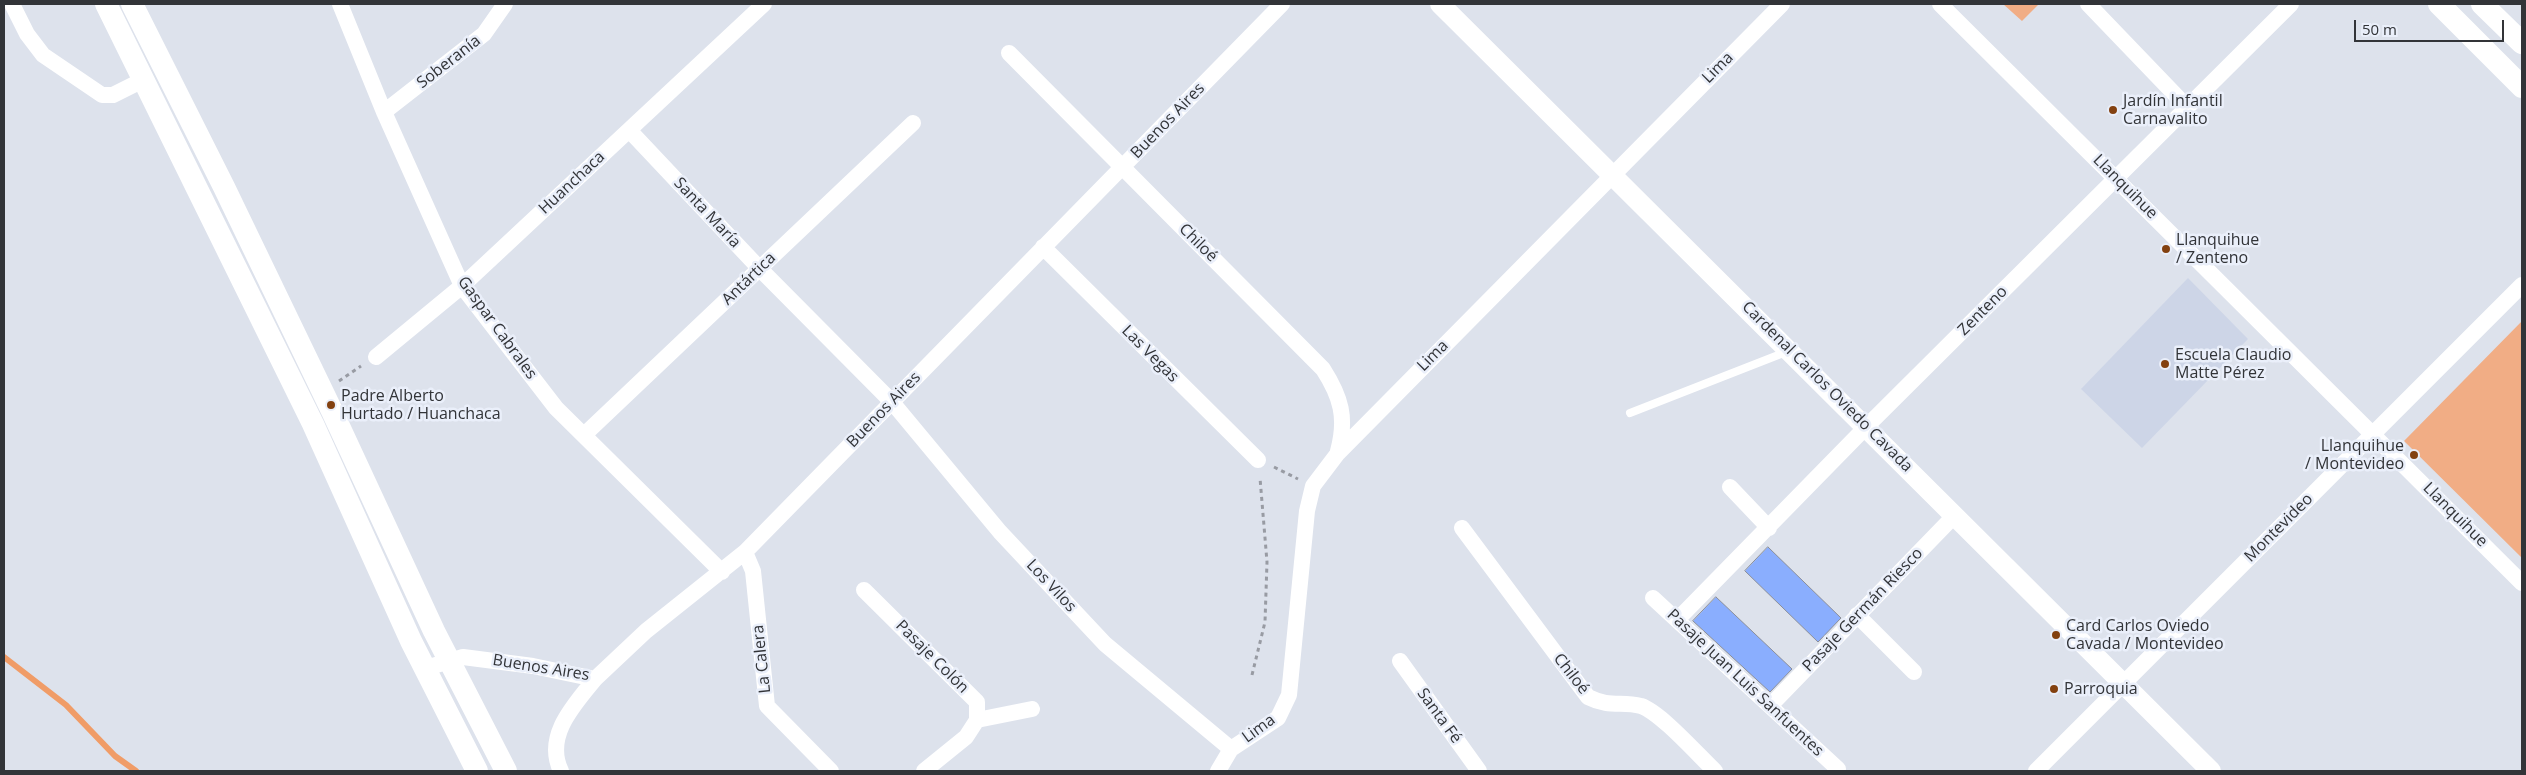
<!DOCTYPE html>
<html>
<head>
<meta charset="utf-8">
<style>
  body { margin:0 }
  #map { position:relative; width:2526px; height:775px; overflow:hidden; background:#dde2ec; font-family:"Open Sans",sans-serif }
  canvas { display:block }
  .frame { position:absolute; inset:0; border:5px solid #323438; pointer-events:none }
  .scale { position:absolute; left:2354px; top:20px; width:150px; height:22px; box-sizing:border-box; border:2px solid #323438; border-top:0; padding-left:6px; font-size:15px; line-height:18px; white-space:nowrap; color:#323438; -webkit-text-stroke:4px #eaeffa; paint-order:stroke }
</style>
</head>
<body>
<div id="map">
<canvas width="2526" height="775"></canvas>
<div class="frame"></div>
<div class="scale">50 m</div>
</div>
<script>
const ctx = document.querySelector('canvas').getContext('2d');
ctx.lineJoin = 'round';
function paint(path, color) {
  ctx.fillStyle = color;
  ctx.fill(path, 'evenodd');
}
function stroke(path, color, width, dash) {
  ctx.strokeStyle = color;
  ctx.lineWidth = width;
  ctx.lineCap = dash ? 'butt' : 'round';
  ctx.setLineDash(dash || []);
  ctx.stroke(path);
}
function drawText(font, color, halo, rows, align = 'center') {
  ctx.font = font + ' "Open Sans",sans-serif';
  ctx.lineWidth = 5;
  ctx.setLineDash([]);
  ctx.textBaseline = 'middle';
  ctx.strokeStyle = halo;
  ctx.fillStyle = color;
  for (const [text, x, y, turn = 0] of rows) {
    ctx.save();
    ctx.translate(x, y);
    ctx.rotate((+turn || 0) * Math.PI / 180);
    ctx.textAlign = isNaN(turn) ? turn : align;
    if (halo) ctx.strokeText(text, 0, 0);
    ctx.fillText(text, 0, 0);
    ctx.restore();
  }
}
paint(new Path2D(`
  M2188 278 2248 339 2142 448 2081 389Z`), '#cdd5e7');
paint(new Path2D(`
  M2003 4H2039L2022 21Z
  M2522 321V558L2404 441Z`), '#f1ad85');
stroke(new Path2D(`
  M4 657 66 705 115 756 136 771`), '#f09c67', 6);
const building = new Path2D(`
  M1768 547 1841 618 1818 642 1745 571Z
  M1716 597 1792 669 1770 692 1693 621Z`);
paint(building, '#8aaefe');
stroke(building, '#8a8e98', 1);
stroke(new Path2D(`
  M339 381 361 366
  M1274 467 1298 479
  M1252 675 1265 622 1267 562 1260 478`), '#989ba3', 3, [4, 4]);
stroke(new Path2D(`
  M1630 413 1786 352`), '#fff', 8);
stroke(new Path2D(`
  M12 4 27 34 43 55 102 95H113L143 80
  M340 4 384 112 462 286 556 408 722 572
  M1940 4 2522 583
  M2088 4 2187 107
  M1009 53 1323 369C1341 397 1347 418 1338 451
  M384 112 484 34 505 4
  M629 130 760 269 892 402 1000 532 1105 644 1231 749
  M1043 247 1258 460
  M376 357 462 286 764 4
  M584 435 913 123
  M1730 487 1769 528
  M1462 528 1588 697C1610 708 1621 701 1641 706 1660 712 1699 756 1715 771
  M745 552 753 571 767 706 831 771
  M864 590 977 702V720L966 737 924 771
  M1653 598 1838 769
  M1857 615 1914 672
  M1677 620 1867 426 2291 4
  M1400 661 1479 771
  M426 668 463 657 533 666 595 679 646 631 745 552 1282 4
  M1770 706 1955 515
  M977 720 1032 709
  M561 771C544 736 574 705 595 679
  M1218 771 1231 749 1278 718 1289 695 1307 511 1313 486 1338 453 1782 4
  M2036 771 2522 285`), '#fff', 16);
stroke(new Path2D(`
  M1440 4 2211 771`), '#fff', 20);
stroke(new Path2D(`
  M106 4 313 424 411 641 477 771
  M132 4 224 187 332 411 434 631 506 771
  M2439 4 2522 87
  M2482 4 2522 43`), '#fff', 22);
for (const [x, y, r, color] of [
  [2113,110,5,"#834110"],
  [2166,249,5,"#834110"],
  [2165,364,5,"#834110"],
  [331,405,5,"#834110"],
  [2414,455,5,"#834110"],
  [2056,635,5,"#834110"],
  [2054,689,5,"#834110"]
]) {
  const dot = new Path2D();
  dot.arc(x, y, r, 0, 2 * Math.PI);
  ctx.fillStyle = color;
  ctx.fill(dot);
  stroke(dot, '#eaeffa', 2);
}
drawText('16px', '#323438', '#eaeffa', [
  ["Soberanía",449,62,-38],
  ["Lima",1718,68,-45],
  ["Buenos Aires",1168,121,-46],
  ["Huanchaca",572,183,-43],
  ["Llanquihue",2125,187,45],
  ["Santa María",707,213,47],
  ["Chiloé",1198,243,45],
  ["Antártica",749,279,-44],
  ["Zenteno",1983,311,-45],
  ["Gaspar Cabrales",497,328,54],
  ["Las Vegas",1150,354,45],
  ["Lima",1433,356,-45],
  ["Cardenal Carlos Oviedo Cavada",1827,387,45],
  ["Buenos Aires",884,410,-46],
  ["Llanquihue",2455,515,45],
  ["Montevideo",2279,528,-45],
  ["Los Vilos",1051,586,47],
  ["Pasaje Germán Riesco",1863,610,-46],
  ["Pasaje Colón",932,657,45],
  ["La Calera",762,659,-96],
  ["Buenos Aires",541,668,9],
  ["Chiloé",1571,674,52],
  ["Pasaje Juan Luis Sanfuentes",1745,683,43],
  ["Santa Fé",1439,716,54],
  ["Lima",1259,729,-36]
]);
drawText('16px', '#323438', '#eaeffa', [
  ["Jardín Infantil",2123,101],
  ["Carnavalito",2123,119],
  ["Llanquihue",2176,240],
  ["/ Zenteno",2176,258],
  ["Escuela Claudio",2175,355],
  ["Matte Pérez",2175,373],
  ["Padre Alberto",341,396],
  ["Hurtado / Huanchaca",341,414],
  ["Llanquihue",2404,446,"right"],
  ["/ Montevideo",2404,464,"right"],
  ["Card Carlos Oviedo",2066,626],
  ["Cavada / Montevideo",2066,644],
  ["Parroquia",2064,689]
], 'left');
</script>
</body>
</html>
